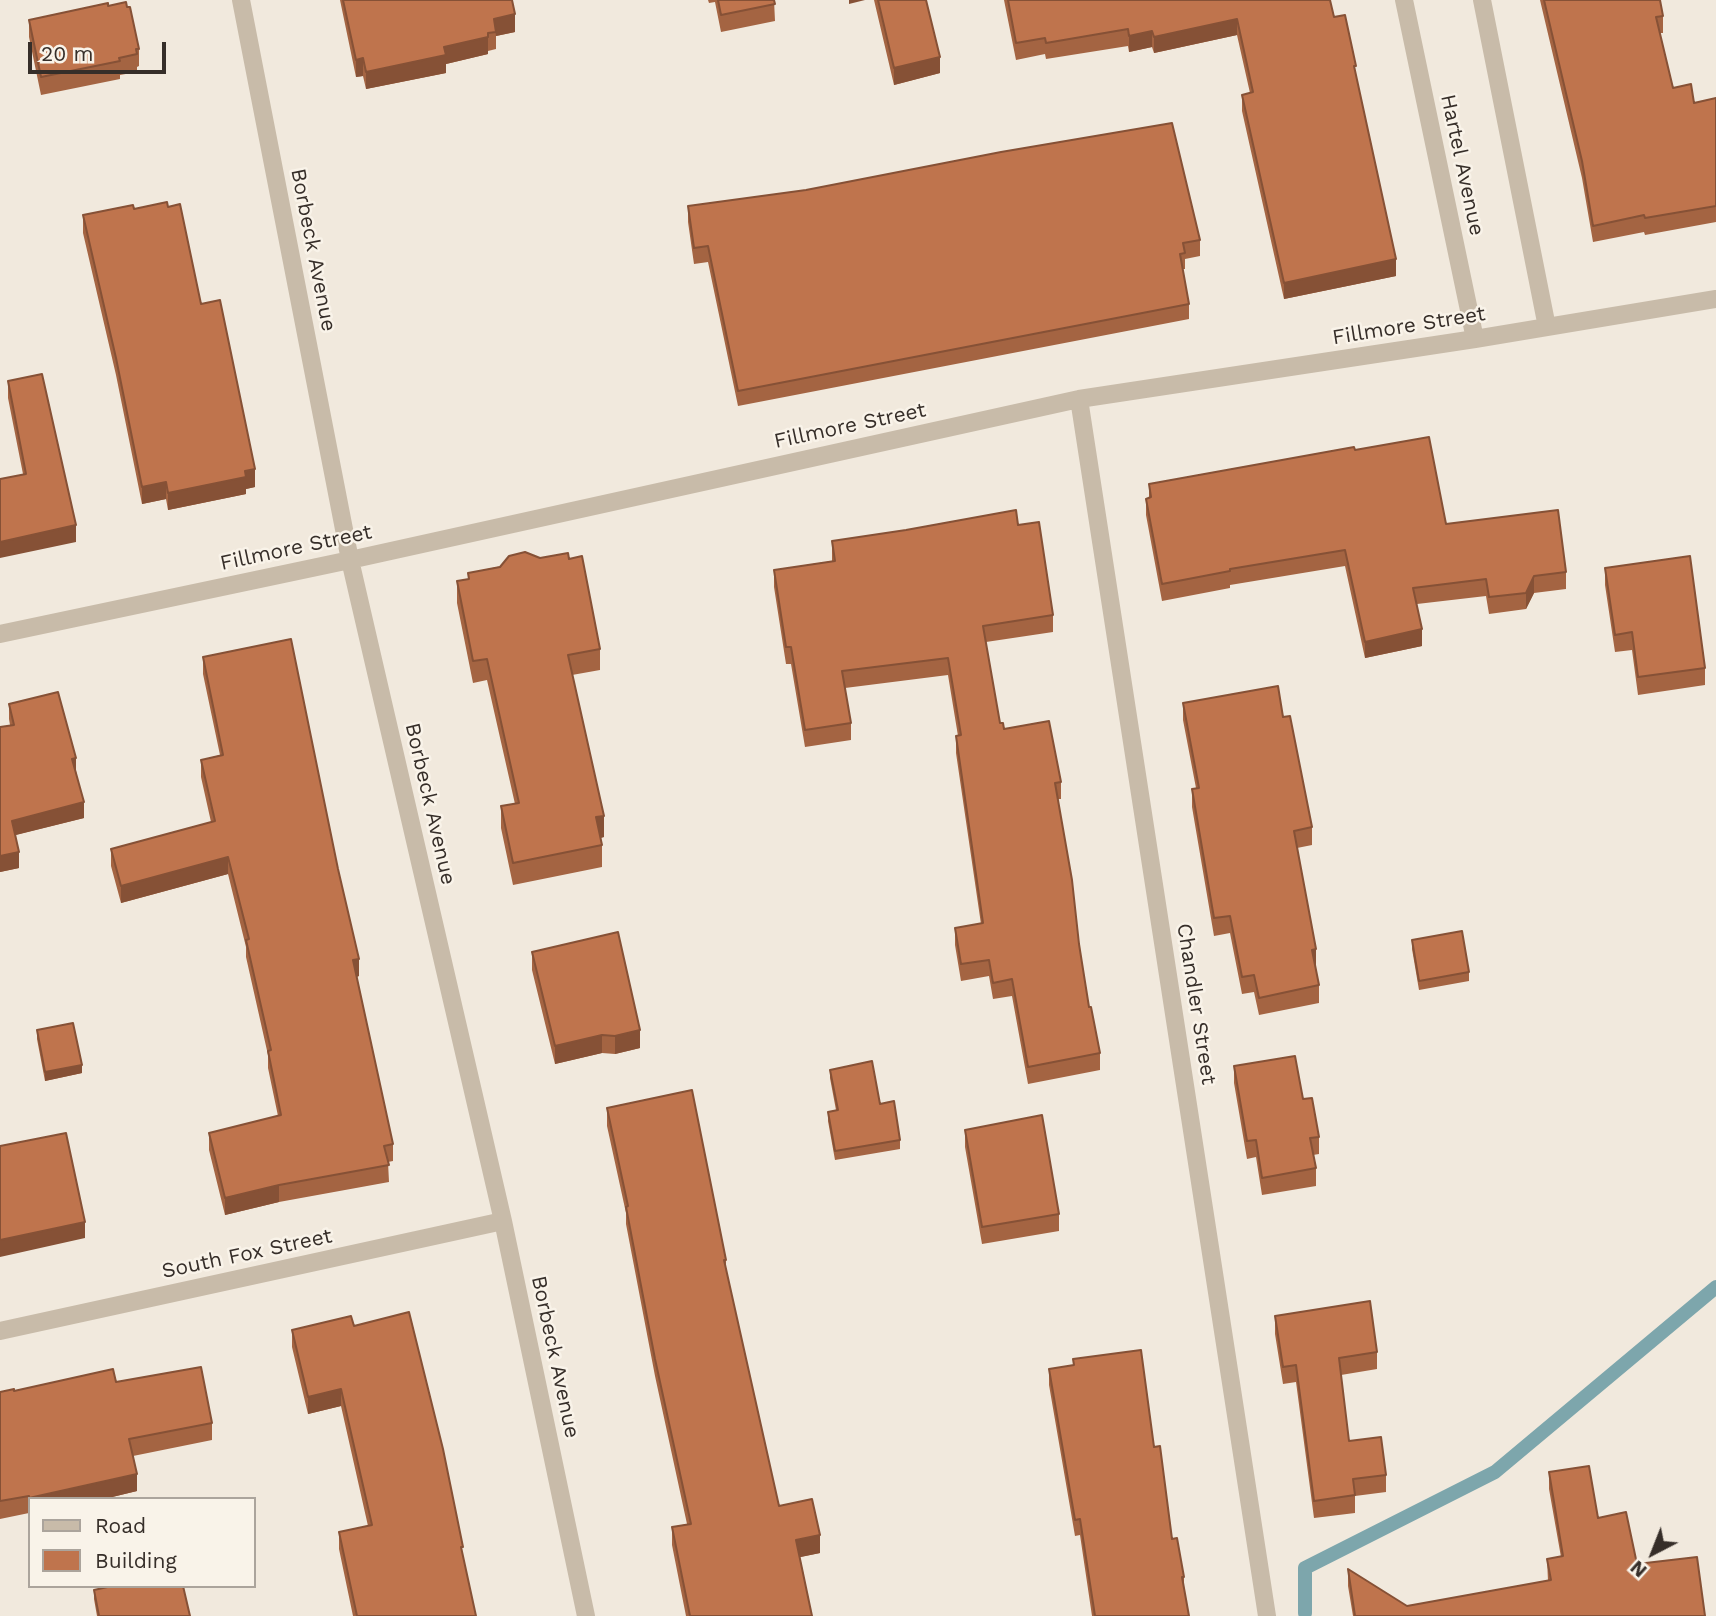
<!DOCTYPE html>
<html>
<head>
<meta charset="utf-8">
<style>
  body { margin:0 }
  #map { position:relative; width:1716px; height:1616px; overflow:hidden; background:#f1e9dd; font-family:"Work Sans",sans-serif }
  canvas { display:block }
  .legend { position:absolute; left:28px; top:1497px; width:228px; height:91px; box-sizing:border-box; background:#f9f3e9; border:2px solid #aba49c; margin:0; padding:9px 12px; list-style:none; font-size:21px; color:#362e29 }
  .legend li { display:flex; align-items:center; gap:14px; height:35px }
  .legend b { width:35px; border:2px solid #aba49c }
  .north { position:absolute; left:1618px; top:1518px; width:70px; height:70px; -webkit-text-stroke:5px #f9f3e9; paint-order:stroke; rotate:222deg; font-size:19px; font-weight:700; line-height:28px; text-align:center; color:#362e29 }
  .north::after { content:''; display:block; margin:auto; width:24px; height:32px; background:#362e29; clip-path:polygon(50% 0,100% 100%,50% 72%,0 100%) }
  .scale { position:absolute; left:28px; top:42px; width:138px; height:32px; box-sizing:border-box; border:4px solid #362e29; border-top:0; padding-left:9px; font-size:21px; line-height:24px; white-space:nowrap; color:#362e29; -webkit-text-stroke:5px #f9f3e9; paint-order:stroke }
</style>
</head>
<body>
<div id="map">
<canvas width="1716" height="1616"></canvas>
<ul class="legend">
<li><b style="height:9px;background:#c8bba9"></b>Road</li>
<li><b style="height:19px;background:#bf744d"></b>Building</li>
</ul>
<div class="north">N</div>
<div class="scale">20 m</div>
</div>
<script>
const ctx = document.querySelector('canvas').getContext('2d');
ctx.lineJoin = 'round';
function stroke(path, color, width, dash) {
  ctx.strokeStyle = color;
  ctx.lineWidth = width;
  ctx.lineCap = dash ? 'butt' : 'round';
  ctx.setLineDash(dash || []);
  ctx.stroke(path);
}
function paint(path, color) {
  ctx.fillStyle = color;
  ctx.fill(path, 'evenodd');
}
function drawText(font, color, halo, rows, align = 'center') {
  ctx.font = font + ' "Work Sans",sans-serif';
  ctx.lineWidth = 5;
  ctx.setLineDash([]);
  ctx.textBaseline = 'middle';
  ctx.strokeStyle = halo;
  ctx.fillStyle = color;
  for (const [text, x, y, turn = 0] of rows) {
    ctx.save();
    ctx.translate(x, y);
    ctx.rotate((+turn || 0) * Math.PI / 180);
    ctx.textAlign = isNaN(turn) ? turn : align;
    if (halo) ctx.strokeText(text, 0, 0);
    ctx.fillText(text, 0, 0);
    ctx.restore();
  }
}
stroke(new Path2D(`
  M1305 1613V1568L1495 1472 1716 1287`), '#7da6ac', 14);
stroke(new Path2D(`
  M241 0 350 560 503 1221 586 1616
  M1404 0 1475 339
  M1482 0 1547 327
  M1079 399 1267 1616
  M0 634 350 560 1079 399 1475 339 1716 299
  M0 1331 503 1221`), '#c8bba9', 18);
paint(new Path2D(`
  M340 0H512L515 32 496 36V49L488 51V54L446 64V73L366 89 363 76 356 77Z
  M708 0H774L775 21 721 32 715 2 709 3Z
  M874 0H926L940 73 894 85Z
  M1004 0H1330L1334 17 1356 77 1396 276 1284 299 1242 111V95L1250 93 1237 35 1154 53 1152 47 1129 52 1128 46 1046 59 1045 54 1016 60Z
  M1540 0H1660L1663 16V33H1660L1673 88 1694 103 1716 98V222L1645 235 1644 232 1593 242 1582 178Z
  M108 6 139 49V66L137 67V72L120 75V79L41 95 29 37V20Z
  M688 206 1200 240V256L1185 259V269H1183L1189 304V319L738 406 708 262 694 264 688 222Z
  M168 207 201 304 255 487 246 489V494L168 510 166 499 142 504 116 375 83 233V215L134 209Z
  M8 381 76 542 23 474 8 398Z
  M1355 450 1446 524 1566 572V589L1534 593 1526 609 1489 614 1486 596 1417 604 1422 646 1365 658 1345 566 1230 585V588L1162 601 1146 515V499L1149 498V484Z
  M1018 525 1053 615V632L986 642 1000 723 1004 729 1061 782V799H1058L1079 944 1089 1007 1100 1053V1070L1028 1084 1012 996 993 999 989 976 961 981 955 945V928L981 924 956 753V736H958L948 675 845 688 851 723V740L805 747 791 664H786L774 587V570L832 561V541Z
  M540 558 569 559 600 649V670L572 675 604 837 600 838 602 845V867L513 885 501 828V806L515 804 487 680 473 683 457 603V581L468 579V573Z
  M1605 568 1705 668V685L1638 695 1632 650 1615 652 1605 585Z
  M203 657 359 976 357 977 393 1144V1161L388 1162 389 1182 279 1202 225 1215 209 1150V1133L278 1116 268 1068V1055L246 957V947L228 874 121 903 111 866V849L211 822 201 777V760L220 755 203 674Z
  M1183 703 1283 717 1312 827V845L1297 848 1316 967H1315L1319 985V1003L1259 1015 1254 992 1242 994 1230 933 1214 936 1192 807V789L1196 788 1183 720Z
  M9 704 76 771 84 818 15 835 19 868 0 872 10 725 9 719Z
  M1412 940 1469 972V981L1419 990 1412 949Z
  M532 952 640 1048 615 1054 602 1053 555 1064 532 970Z
  M37 1030 82 1073 45 1081 37 1039Z
  M1234 1066 1303 1099 1319 1137V1154L1313 1155 1316 1168V1186L1262 1195 1256 1157 1247 1159 1234 1083Z
  M830 1070 880 1104 900 1140V1149L835 1160 828 1121V1112L836 1110 830 1078Z
  M607 1108 726 1260V1269L779 1506 820 1553 800 1557 812 1616H686L672 1545V1527L687 1524 655 1376 626 1224V1213L607 1126Z
  M965 1130 1059 1214V1231L982 1244 965 1147Z
  M1275 1316 1377 1352V1369L1341 1375 1349 1441 1386 1475V1492L1355 1496V1513L1314 1518 1296 1382 1283 1384 1275 1334Z
  M354 1326 463 1558 476 1616H353L339 1549V1532L368 1526 341 1406 308 1414 292 1347V1330Z
  M1073 1359 1154 1447 1172 1539 1184 1577V1591L1189 1616H1092L1080 1535 1075 1536 1049 1385V1369L1073 1365Z
  M116 1382 212 1423V1440L133 1456 137 1491 104 1499H30L29 1516V1513L0 1519V1392Z
  M1549 1472 1598 1518 1637 1564 1705 1616H1353L1348 1586V1569L1407 1606 1548 1581 1547 1559 1561 1557 1549 1489Z
  M94 1590 190 1616H97L94 1599Z`), '#a46442');
paint(new Path2D(`
  M849 0H865L849 4Z
  M515 14V32L496 36 494 19Z
  M1237 19V35L1154 53V37Z
  M1152 31V47L1129 52V36Z
  M488 37V54L446 64V73L366 89V72L444 47Z
  M940 57V73L894 85V68Z
  M363 58V76L356 77V60Z
  M1396 259V276L1284 299V283Z
  M255 469V487L246 489V494L168 510V493Z
  M166 482V499L142 504V487Z
  M76 525V542L0 558V542Z
  M1534 576V593L1526 609V593Z
  M1422 629V646L1365 658V642Z
  M76 758V773L72 759Z
  M84 802V818L12 836V821Z
  M604 816V837L596 839V817Z
  M19 852V868L0 872V856Z
  M228 857V874L121 903V886Z
  M1316 949V967L1312 968V950Z
  M359 959V976L353 977V960Z
  M640 1030V1048L615 1054V1036Z
  M602 1035V1053L555 1064V1046Z
  M82 1065V1073L45 1081V1072Z
  M279 1185V1202L225 1215V1198Z
  M85 1222V1238L0 1257V1240Z
  M341 1389V1406L308 1414V1397Z
  M137 1474V1491L104 1499H30L29 1516V1498Z
  M820 1535V1553L796 1558V1540Z`), '#865136');
const building = new Path2D(`
  M343 0H512L515 14 494 19 496 32 488 33V37L444 47 446 55 366 72 363 58 356 60Z
  M718 0H774L775 4 721 15Z
  M878 0H926L940 57 894 68Z
  M1008 0H1330L1334 17 1345 15 1356 66H1354L1396 259 1284 283 1242 95 1253 92 1237 19 1154 37 1152 31 1129 36 1128 29 1046 43 1045 38 1016 43Z
  M1544 0H1660L1663 16 1656 17 1673 88 1691 84 1694 103 1716 98V206L1645 218 1644 215 1593 226 1582 161Z
  M126 2 127 7H130L139 49H136L137 54 119 58 120 61 41 77 29 20 108 3V6Z
  M1172 123 1200 240 1183 243 1185 253 1180 254 1189 304 738 391 708 246 694 248 688 206 806 190 1001 152Z
  M167 202 168 207 180 204 201 304 220 300 255 469 245 471 246 477 168 493 166 482 142 487 116 358 83 215 133 205 134 209Z
  M42 374 76 525 0 542V479L26 474 8 381Z
  M1429 437 1446 524 1558 510 1566 572 1534 576 1526 593 1489 597 1486 579 1413 588 1422 629 1365 642 1345 550 1230 569V571L1162 584 1146 499 1151 497 1149 484 1354 447 1355 450Z
  M1016 510 1018 525 1039 522 1053 615 983 626 1000 723H1003L1004 729 1049 721 1061 782 1055 783 1072 880 1079 944 1089 1007H1091L1100 1053 1028 1067 1012 979 993 983 989 960 961 964 955 928 983 923 956 736 961 735 948 658 842 671 851 723 805 730 791 647H786L774 570 835 561 832 541 906 530Z
  M525 552 540 558 568 553 569 559 582 556 600 649 568 655 604 816 596 817 602 845 513 863 501 806 519 803 487 659 473 661 457 581 469 579 468 573 500 567 509 556Z
  M1690 556 1705 668 1638 677 1632 632 1615 635 1605 568Z
  M291 639 338 869 359 959 353 960 393 1144 384 1146 389 1165 279 1185 225 1198 209 1133 281 1115 268 1051 271 1050 246 940 249 939 228 857 121 886 111 849 215 821 201 760 223 755 203 657Z
  M1278 686 1283 717 1290 716 1312 827 1294 831 1316 949 1312 950 1319 985 1259 998 1254 975 1242 977 1230 916 1214 918 1192 789 1199 788 1183 703Z
  M58 692 76 758 72 759 84 802 12 821 19 852 0 856V727L14 725 9 704Z
  M1462 931 1469 972 1419 981 1412 940Z
  M618 932 640 1030 615 1036 602 1035 555 1046 532 952Z
  M73 1023 82 1065 45 1072 37 1030Z
  M1295 1056 1303 1099 1312 1098 1319 1137 1310 1138 1316 1168 1262 1178 1256 1140 1247 1141 1234 1066Z
  M872 1061 880 1104 894 1101 900 1140 835 1151 828 1112 838 1110 830 1070Z
  M692 1090 726 1260H724L779 1506 812 1499 820 1535 796 1540 812 1616H690L672 1527 691 1524 655 1359 626 1207 628 1206 607 1108Z
  M1042 1115 1059 1214 982 1227 965 1130Z
  M66 1133 85 1222 0 1240V1146Z
  M1370 1301 1377 1352 1339 1358 1349 1441 1381 1437 1386 1475 1353 1479 1355 1495 1314 1501 1296 1365 1283 1367 1275 1316Z
  M409 1312 443 1449 463 1547H461L476 1616H357L339 1532 372 1525 341 1389 308 1397 292 1330 351 1316 354 1326Z
  M1141 1350 1154 1447 1160 1446 1172 1539 1177 1538 1184 1577H1182L1189 1616H1095L1080 1519 1075 1520 1049 1369 1074 1365 1073 1359Z
  M201 1367 212 1423 129 1439 137 1474 29 1498V1496L0 1501V1392L14 1389V1391L113 1369 116 1382Z
  M1589 1466 1598 1518 1626 1512 1637 1564 1697 1557 1705 1616H1355L1348 1569 1407 1606 1551 1580 1547 1559 1563 1556 1549 1472Z
  M112 1586H183L190 1616H99L94 1590Z`);
paint(building, '#bf744d');
stroke(building, '#865136', 2);
drawText('21px', '#362e29', '#f9f3e9', [
  ["Hartel Avenue",1462,165,78],
  ["Borbeck Avenue",313,250,79],
  ["Fillmore Street",1409,326,-9],
  ["Fillmore Street",850,426,-12],
  ["Fillmore Street",296,548,-12],
  ["Borbeck Avenue",430,804,77],
  ["Chandler Street",1196,1004,81],
  ["South Fox Street",247,1254,-12],
  ["Borbeck Avenue",555,1357,78]
]);
</script>
</body>
</html>
